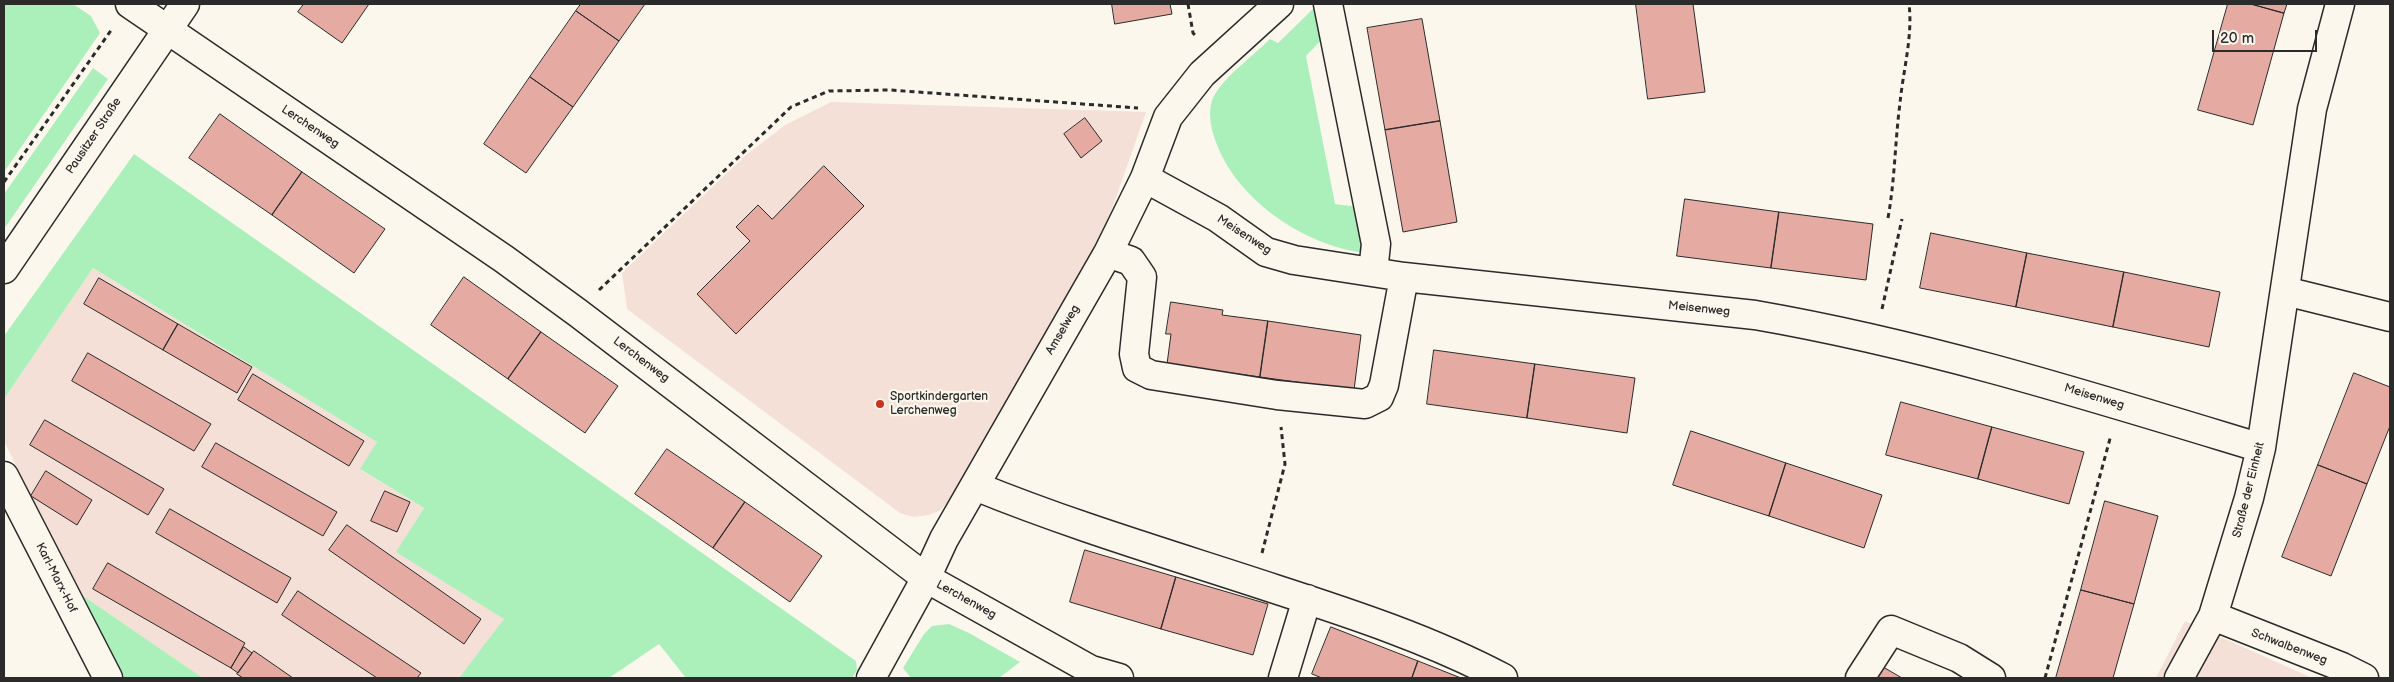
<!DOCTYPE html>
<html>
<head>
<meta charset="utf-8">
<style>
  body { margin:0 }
  #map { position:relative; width:2394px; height:682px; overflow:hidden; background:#fbf7ec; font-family:"Balsamiq Sans",sans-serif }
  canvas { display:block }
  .frame { position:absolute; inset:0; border:5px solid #2b2b2b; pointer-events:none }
  .scale { position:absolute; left:2212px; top:30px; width:105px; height:22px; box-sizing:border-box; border:2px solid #2b2b2b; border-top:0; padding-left:6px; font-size:15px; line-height:18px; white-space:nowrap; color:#2b2b2b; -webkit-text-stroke:4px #fbf7ec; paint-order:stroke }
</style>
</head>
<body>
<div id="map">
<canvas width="2394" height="682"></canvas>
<div class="frame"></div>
<div class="scale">20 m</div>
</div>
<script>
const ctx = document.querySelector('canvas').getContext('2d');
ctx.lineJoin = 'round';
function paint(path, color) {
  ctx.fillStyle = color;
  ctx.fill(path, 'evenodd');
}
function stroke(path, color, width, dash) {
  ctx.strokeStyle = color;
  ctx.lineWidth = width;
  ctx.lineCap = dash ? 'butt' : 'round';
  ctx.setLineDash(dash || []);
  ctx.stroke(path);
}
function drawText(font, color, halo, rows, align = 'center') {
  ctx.font = font + ' "Balsamiq Sans",sans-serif';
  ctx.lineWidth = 4.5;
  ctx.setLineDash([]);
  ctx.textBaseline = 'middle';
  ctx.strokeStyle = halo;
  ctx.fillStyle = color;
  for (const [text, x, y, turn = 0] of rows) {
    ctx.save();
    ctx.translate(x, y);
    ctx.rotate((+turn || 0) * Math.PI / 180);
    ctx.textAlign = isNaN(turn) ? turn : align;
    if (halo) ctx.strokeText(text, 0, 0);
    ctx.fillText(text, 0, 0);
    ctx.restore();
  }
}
paint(new Path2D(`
  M831 102 1146 112 1100 243 952 498 939 511 928 515 914 517 900 513 627 309 622 273 745 156 785 125Z
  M93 268 377 442 361 470 424 508 397 552 505 619 459 678H203L76 591 4 441V399Z
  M2185 621 2312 678H2156Z`), '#f4e0d6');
paint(new Path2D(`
  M4 4H73L91 16 100 33 4 172Z
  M1316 6 1325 36 1306 56 1335 204 1359 207 1365 253C1302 245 1231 197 1213 133 1210 122 1208 107 1214 96 1224 77 1254 55 1270 39L1278 43Z
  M93 68 108 79 4 229V194Z
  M134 154 856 661 857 670 852 678H686L659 644 609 678H459L504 619 396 552 424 508 360 469 377 442 93 268 4 399V336Z
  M76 591 203 678H120Z
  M949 624 969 633 1020 662 999 678H911L903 668 924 634 932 626Z`), '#abf0bb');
const building = new Path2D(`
  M304 4H369L342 43 298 12Z
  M581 4H645L619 41 576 11Z
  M1112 4H1170L1172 14 1115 24Z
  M1636 4H1693L1705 92 1648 99Z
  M2228 4H2251L2284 13 2253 125 2198 110Z
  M2251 4H2287L2284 13Z
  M576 11 619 41 573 107 530 77Z
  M1422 19 1440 121 1385 130 1367 28Z
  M530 77 573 107 526 173 484 144Z
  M220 114 302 172 272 215 189 158Z
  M1085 118 1102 141 1081 158 1064 134Z
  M1440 121 1457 222 1403 232 1385 130Z
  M824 166 864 206 736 334 697 294 750 241 736 227 758 205 772 219Z
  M302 172 385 229 354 273 272 215Z
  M1685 199 1779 212 1771 268 1677 256Z
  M1779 212 1873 224 1866 280 1771 268Z
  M1931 233 2027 253 2016 307 1920 288Z
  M2027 253 2124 272 2113 327 2016 307Z
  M2124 272 2220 292 2209 347 2113 327Z
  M464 277 541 332 508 379 431 325Z
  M99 278 178 324 163 350 84 304Z
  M1171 302 1223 310 1222 315 1268 321 1260 377 1167 364 1171 334H1166Z
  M1268 321 1361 335 1354 390 1260 377Z
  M178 324 252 367 237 393 163 350Z
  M541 332 618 386 585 433 508 379Z
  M1434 350 1535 364 1527 418 1427 404Z
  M88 353 211 424 194 451 72 381Z
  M1535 364 1635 378 1627 433 1527 418Z
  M2354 373 2390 387V426L2367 484 2318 465Z
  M253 374 364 441 349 466 238 400Z
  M1901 402 1992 427 1978 479 1886 455Z
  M45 420 164 489 148 515 30 445Z
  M1992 427 2084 452 2069 504 1978 479Z
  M1691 431 1786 463 1769 516 1673 485Z
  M216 443 337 512 323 536 202 467Z
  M667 449 745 502 713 548 635 494Z
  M1786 463 1882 495 1864 548 1769 516Z
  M2318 465 2367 484 2331 576 2282 557Z
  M46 471 92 500 77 525 31 496Z
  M385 491 410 502 397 532 371 521Z
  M2105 501 2158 516 2134 604 2081 590Z
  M745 502 822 556 790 602 713 548Z
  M170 509 291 578 277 603 156 533Z
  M347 525 481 619 464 644 329 550Z
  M1085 550 1176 577 1161 629 1070 602Z
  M108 563 245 643 231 668 93 589Z
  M1176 577 1268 604 1253 655 1161 629Z
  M2081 590 2134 604 2113 678H2056Z
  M298 591 421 673 417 678H377L282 615Z
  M1331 627 1418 661 1412 678H1322L1312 674Z
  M244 647 252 653 238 673 231 668Z
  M254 651 293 678H243L237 674Z
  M1418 661 1461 678H1412Z
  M1878 664 1902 678H1869Z`);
paint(building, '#e5aba3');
stroke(building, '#2b2b2b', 1);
const minor = new Path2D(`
  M130 4 504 259 578 313 926 578 1091 670 1119 678
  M1328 4 1376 244 1373 272
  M1145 178 1218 218 1266 252 1294 260 1404 277 1755 315C1928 345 2093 397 2261 448
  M1108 253 1131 261 1142 277 1134 354 1137 368 1151 375 1277 395 1365 404 1379 397 1384 385 1404 277
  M4 269 185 4
  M2285 291 2390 317
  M4 476 108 678
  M975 486C1073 526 1175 556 1275 589 1352 614 1431 640 1503 678
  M2213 616 2342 667 2364 678
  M871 678 926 578 944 539 1108 253 1145 178 1168 117 1202 74 1279 4
  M1283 678 1307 599
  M1860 678 1891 630 1959 658 1991 678
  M2179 678 2213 616 2249 498 2261 448 2312 109 2340 4`);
stroke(minor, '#2b2b2b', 31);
stroke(new Path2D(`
  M1188 4 1193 33 1196 36
  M4 182 112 29
  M1888 218C1895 179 1895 141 1900 103 1903 71 1913 36 1909 4
  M599 290 791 107 829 91 890 90 1138 108
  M1882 309 1902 219
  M1262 553 1285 464 1281 427
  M2045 678 2111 435`), '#2b2b2b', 3, [5, 4]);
stroke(minor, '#fbf7ec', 28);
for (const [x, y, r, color] of [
  [880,404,5,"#c8321e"]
]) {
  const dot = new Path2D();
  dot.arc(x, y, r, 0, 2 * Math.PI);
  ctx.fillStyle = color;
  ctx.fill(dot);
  stroke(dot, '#fbf7ec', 2);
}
drawText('12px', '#2b2b2b', '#fbf7ec', [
  ["Lerchenweg",310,127,34],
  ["Pausitzer Straße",94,136,-56],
  ["Meisenweg",1244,235,33],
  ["Meisenweg",1699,309,6],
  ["Amselweg",1063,330,-60],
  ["Lerchenweg",641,360,37],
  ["Meisenweg",2094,397,17],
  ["Straße der Einheit",2249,490,-76],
  ["Karl-Marx-Hof",56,578,63],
  ["Lerchenweg",966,600,29],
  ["Schwalbenweg",2289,647,21]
]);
drawText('12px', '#2b2b2b', '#fbf7ec', [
  ["Sportkindergarten",890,397],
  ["Lerchenweg",890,411]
], 'left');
</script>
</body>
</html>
